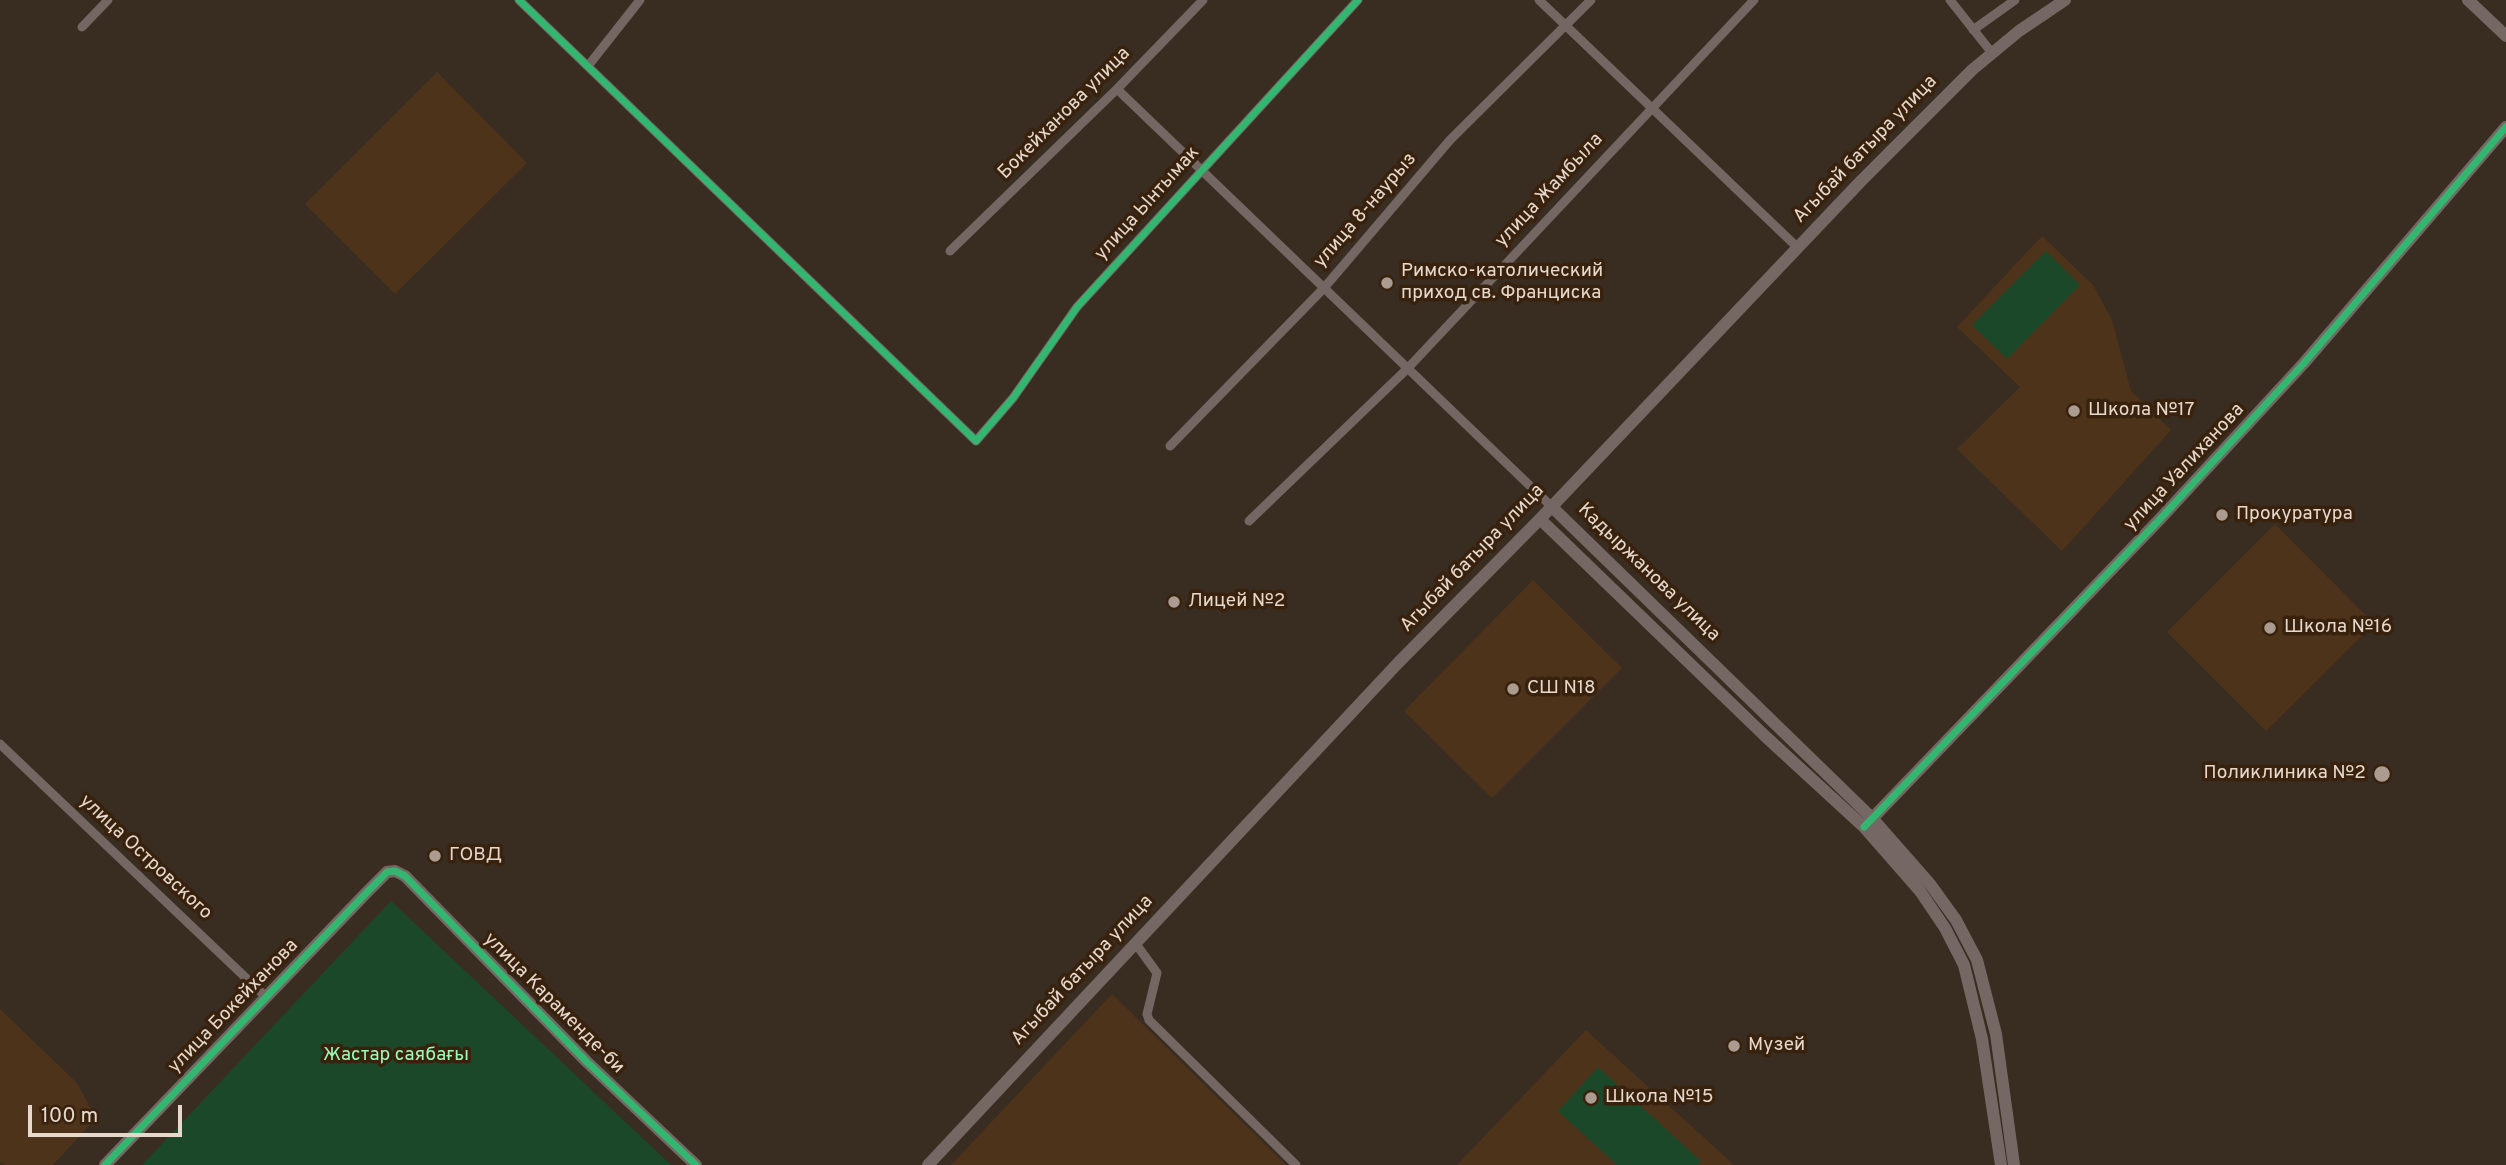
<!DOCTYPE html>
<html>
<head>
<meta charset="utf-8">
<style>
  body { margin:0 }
  #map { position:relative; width:2506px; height:1165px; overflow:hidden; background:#392d21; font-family:Overpass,sans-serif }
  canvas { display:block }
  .scale { position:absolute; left:28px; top:1105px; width:154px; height:32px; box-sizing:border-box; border:4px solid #e7d8cc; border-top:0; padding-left:9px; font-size:21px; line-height:24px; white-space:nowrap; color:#e7d8cc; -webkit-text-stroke:5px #38220d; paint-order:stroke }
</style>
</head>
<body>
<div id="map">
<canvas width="2506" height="1165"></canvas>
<div class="scale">100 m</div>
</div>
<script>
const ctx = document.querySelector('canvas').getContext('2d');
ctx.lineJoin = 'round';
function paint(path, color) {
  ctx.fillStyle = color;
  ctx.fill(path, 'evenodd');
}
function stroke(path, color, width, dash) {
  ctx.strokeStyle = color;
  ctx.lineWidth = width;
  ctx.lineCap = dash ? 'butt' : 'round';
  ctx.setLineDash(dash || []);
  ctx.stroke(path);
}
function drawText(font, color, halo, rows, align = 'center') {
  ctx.font = font + ' Overpass,sans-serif';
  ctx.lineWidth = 7;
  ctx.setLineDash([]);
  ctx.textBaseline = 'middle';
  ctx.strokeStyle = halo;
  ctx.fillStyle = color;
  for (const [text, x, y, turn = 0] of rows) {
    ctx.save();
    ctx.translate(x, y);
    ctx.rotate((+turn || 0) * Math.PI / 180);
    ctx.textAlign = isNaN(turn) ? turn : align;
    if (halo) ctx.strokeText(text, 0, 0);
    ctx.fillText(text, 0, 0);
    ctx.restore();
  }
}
paint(new Path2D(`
  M437 72 527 163 395 294 305 204Z
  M2042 236 2093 285 2112 320 2131 391 2171 430 2062 551 1957 449 2020 387 1957 327Z
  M2275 524 2374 624 2266 731 2167 632Z
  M1533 580 1622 668 1492 798 1404 711Z
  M1112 994 1286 1165H951Z
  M0 1009 77 1083 96 1118 53 1165H5L0 1162Z
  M1586 1030 1734 1165H1457Z`), '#4e331b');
paint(new Path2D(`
  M2046 251 2080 285 2007 359 1972 325Z
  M391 901 671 1165H142Z
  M1598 1067 1701 1161 1697 1165H1617L1558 1111Z`), '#1c482a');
stroke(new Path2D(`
  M519 0 976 441 1013 398 1077 307 1358 0
  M1539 0 1797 247
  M1950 0 1992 53
  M82 27 108 0
  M1973 30 2015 0
  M588 66 640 0
  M1117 89 1552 507
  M950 251 1117 89 1203 0
  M1170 446 1324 288 1450 140 1591 0
  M1249 521 1408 368 1754 0
  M0 744 266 997
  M1136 944 1157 973 1147 1014 1149 1020 1296 1165`), '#736663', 9);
stroke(new Path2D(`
  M2468 0 2506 36
  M1552 507 1872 818 1930 884 1956 920 1977 960 1996 1034 2014 1165
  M1540 519 1765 736 1864 827 1920 891 1945 928 1964 965 1982 1039 2001 1165
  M1864 827 2160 519 2304 363 2506 127
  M105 1165 368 891 387 872 395 871 405 876 587 1062 696 1165
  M928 1165 1398 663 1540 519 1861 181 1972 70 2019 31 2065 0`), '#756864', 12);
stroke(new Path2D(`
  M519 0 976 441 1013 398 1077 307 1358 0
  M1864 827 2160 519 2304 363 2506 127
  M105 1165 368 891 387 872 395 871 405 876 587 1062 696 1165`), '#33b770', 7);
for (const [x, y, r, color] of [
  [1387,283,7,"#aa9c90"],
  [2074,411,7,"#aa9c90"],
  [2222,515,7,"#aa9c90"],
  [1174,602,7,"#aa9c90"],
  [2270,628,7,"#aa9c90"],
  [1513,689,7,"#aa9c90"],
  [2382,774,9,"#aa9c90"],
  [435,856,7,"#aa9c90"],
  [1734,1046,7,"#aa9c90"],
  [1591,1098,7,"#aa9c90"]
]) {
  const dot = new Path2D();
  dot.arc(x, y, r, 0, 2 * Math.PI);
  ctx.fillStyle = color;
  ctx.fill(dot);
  stroke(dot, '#38220d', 2.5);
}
drawText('19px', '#e7d8cc', '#38220d', [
  ["Бокейханова улица",1065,114,-45],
  ["Агыбай батыра улица",1866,150,-46],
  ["улица Жамбыла",1550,191,-47],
  ["улица Ынтымак",1148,204,-48],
  ["улица 8-наурыз",1366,211,-49],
  ["улица Уалиханова",2185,468,-47],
  ["Агыбай батыра улица",1473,559,-46],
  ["Кадыржанова улица",1648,573,44],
  ["улица Островского",145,858,43],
  ["Агыбай батыра улица",1083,971,-47],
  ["улица Караменде-би",553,1004,45],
  ["улица Бокейханова",234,1007,-46]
]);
drawText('19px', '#e7d8cc', '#38220d', [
  ["Римско-католический",1401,272],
  ["приход св. Франциска",1401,294],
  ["Школа №17",2088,411],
  ["Прокуратура",2236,515],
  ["Лицей №2",1188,602],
  ["Школа №16",2284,628],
  ["СШ N18",1527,689],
  ["Поликлиника №2",2366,774,"right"],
  ["ГОВД",449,856],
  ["Музей",1748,1046],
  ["Школа №15",1605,1098]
], 'left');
drawText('19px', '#9bfab7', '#38220d', [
  ["Жастар саябағы",396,1056]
]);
</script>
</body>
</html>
